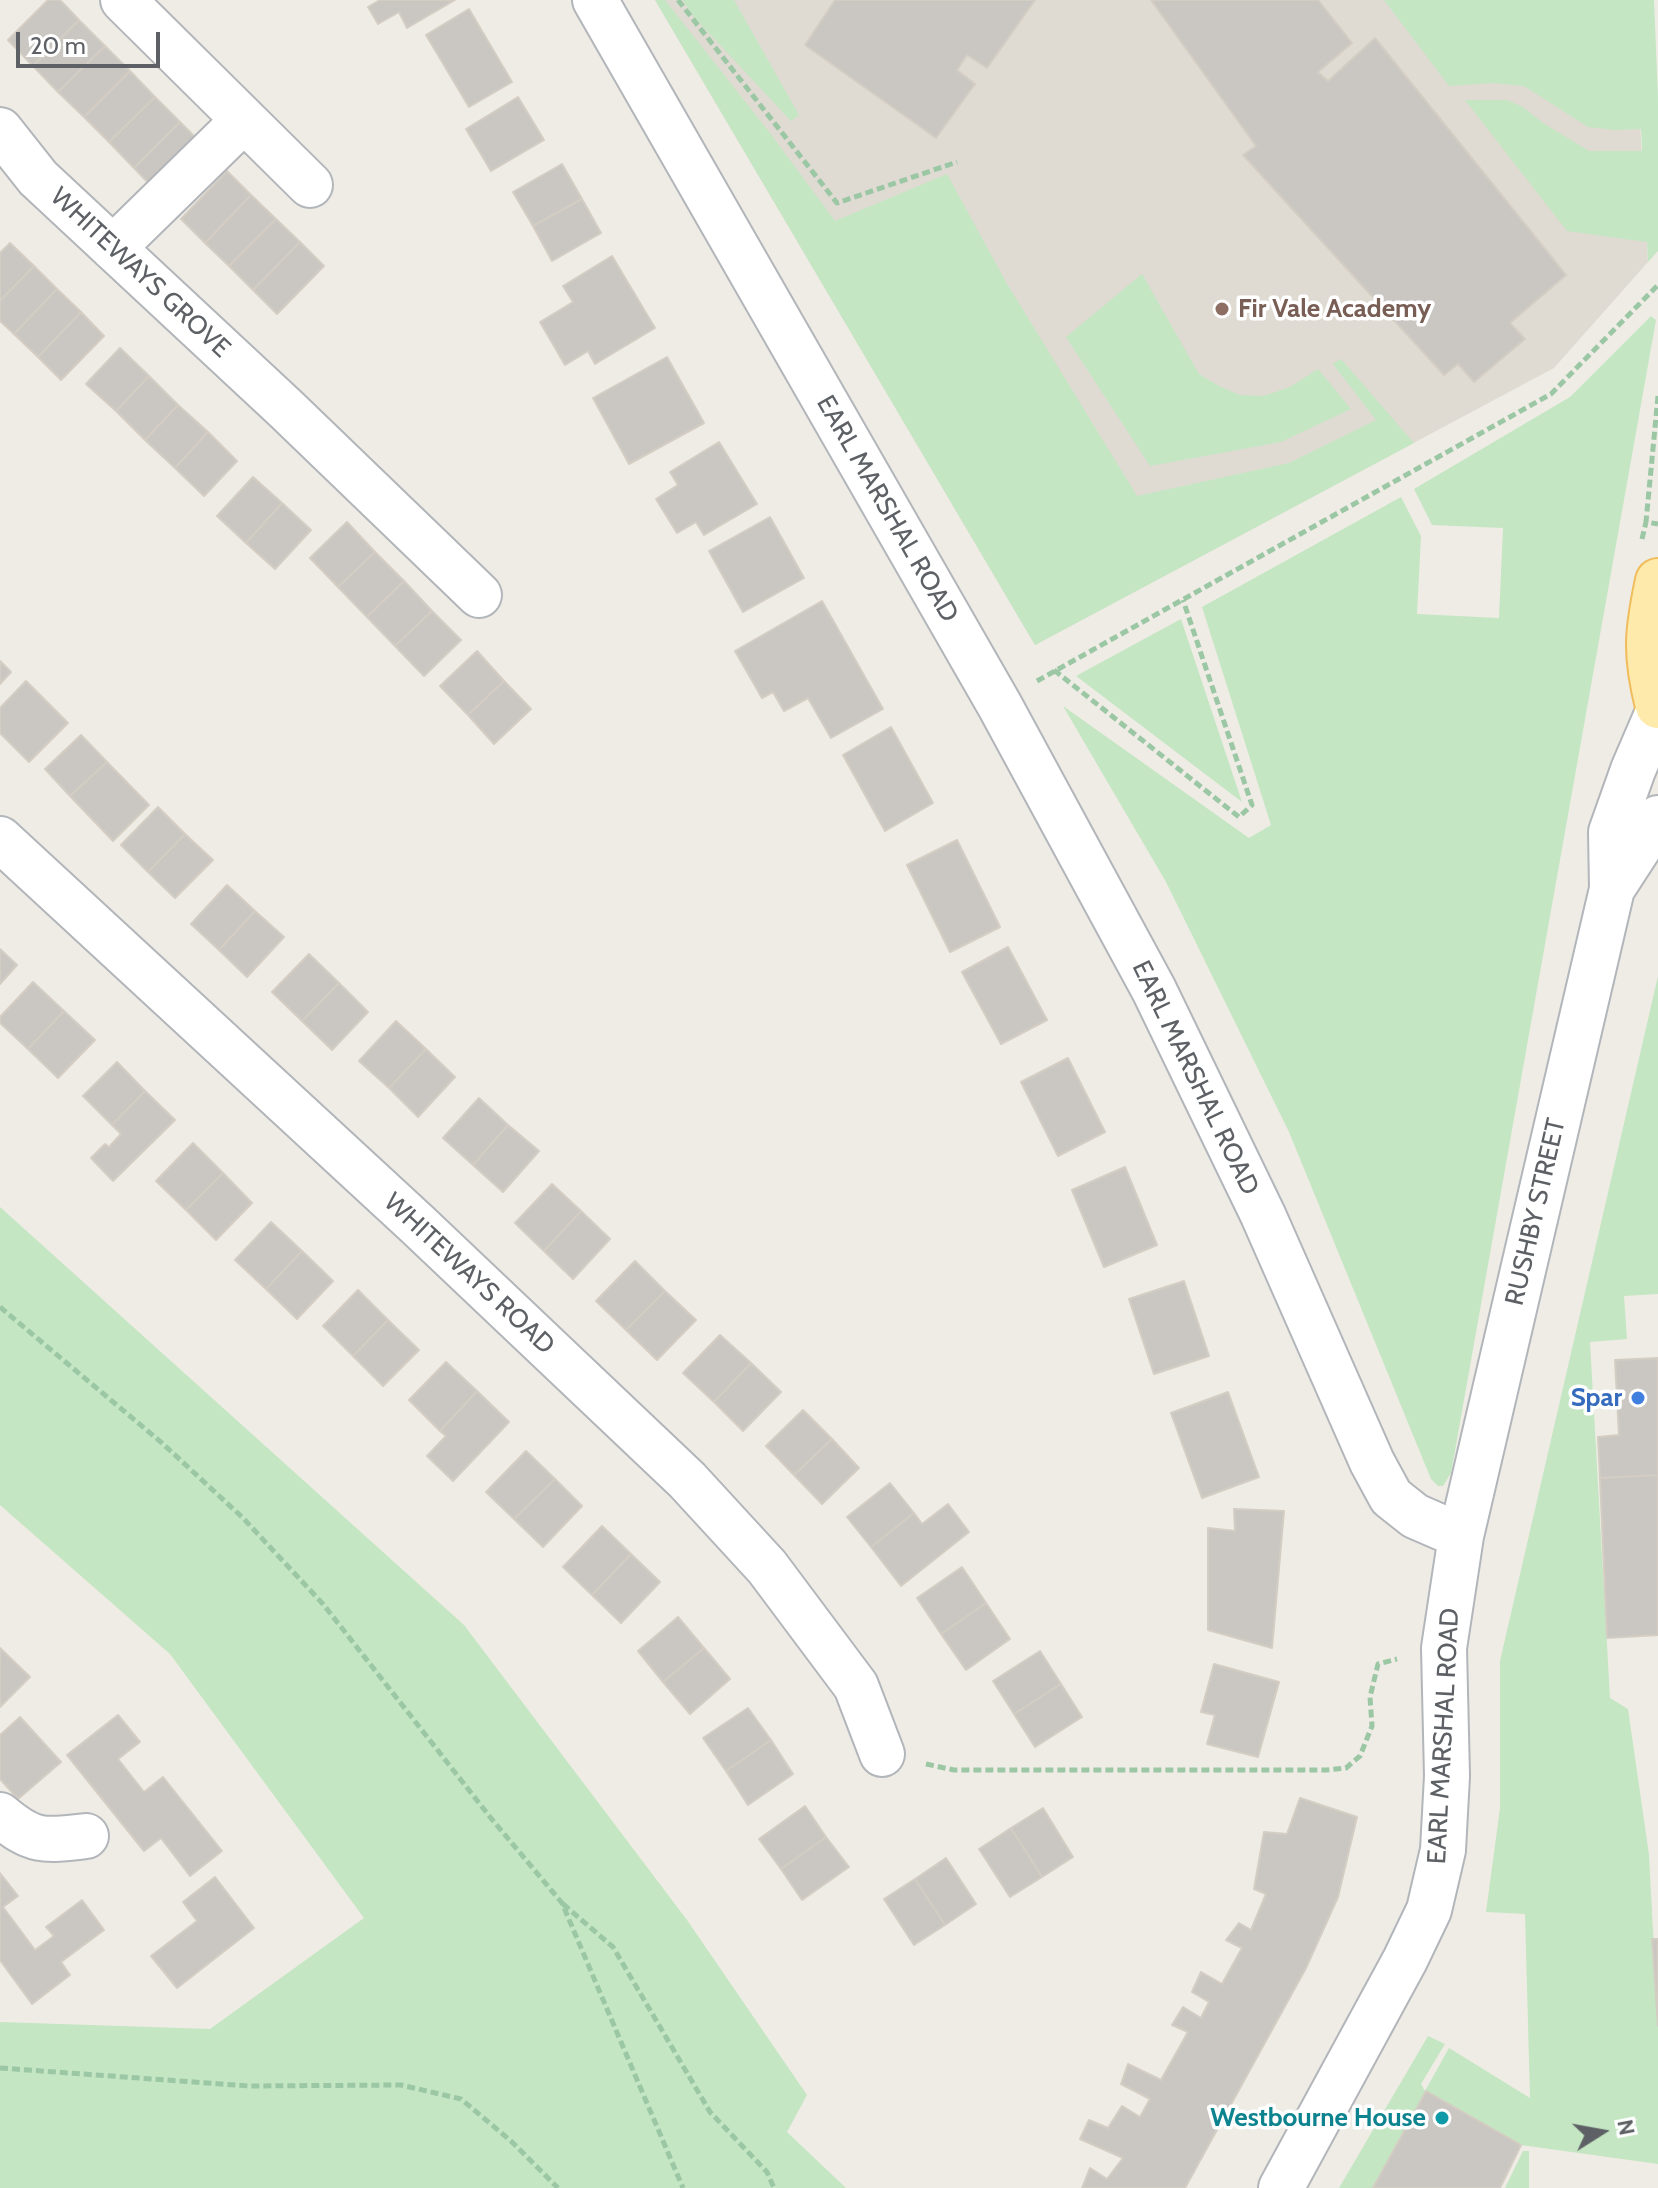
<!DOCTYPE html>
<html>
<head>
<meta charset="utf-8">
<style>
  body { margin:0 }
  #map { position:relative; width:1658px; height:2188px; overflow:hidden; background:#efece5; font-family:Cabin,sans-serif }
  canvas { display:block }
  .north { position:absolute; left:1562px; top:2092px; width:80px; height:80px; -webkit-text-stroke:6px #fff; paint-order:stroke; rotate:79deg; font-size:22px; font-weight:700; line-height:32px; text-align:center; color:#5d6165 }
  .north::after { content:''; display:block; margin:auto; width:28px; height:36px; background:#5d6165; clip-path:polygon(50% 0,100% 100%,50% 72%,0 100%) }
  .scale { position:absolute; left:16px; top:32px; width:144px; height:36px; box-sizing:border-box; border:4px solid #5d6165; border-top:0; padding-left:10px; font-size:24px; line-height:28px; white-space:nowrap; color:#5d6165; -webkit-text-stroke:6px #fff; paint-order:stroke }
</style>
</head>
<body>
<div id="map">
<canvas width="1658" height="2188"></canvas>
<div class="north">N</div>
<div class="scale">20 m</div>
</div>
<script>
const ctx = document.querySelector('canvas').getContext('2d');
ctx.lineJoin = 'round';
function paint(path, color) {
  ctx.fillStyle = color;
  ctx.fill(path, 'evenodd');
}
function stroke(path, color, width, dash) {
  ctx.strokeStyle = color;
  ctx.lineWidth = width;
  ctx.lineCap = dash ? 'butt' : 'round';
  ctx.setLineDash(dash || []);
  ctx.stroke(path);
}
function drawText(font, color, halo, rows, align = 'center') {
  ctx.font = font + ' Cabin,sans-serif';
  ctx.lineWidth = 7;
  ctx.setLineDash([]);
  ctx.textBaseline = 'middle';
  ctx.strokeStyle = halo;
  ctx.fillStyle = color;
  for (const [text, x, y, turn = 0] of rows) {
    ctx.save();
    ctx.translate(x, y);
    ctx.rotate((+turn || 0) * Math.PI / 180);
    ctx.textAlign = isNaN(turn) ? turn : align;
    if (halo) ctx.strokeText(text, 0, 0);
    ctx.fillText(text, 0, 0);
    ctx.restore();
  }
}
paint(new Path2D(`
  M655 0H1633L1648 262 1554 368 1035 645Z`), '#dfdbd3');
paint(new Path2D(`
  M655 0H665L770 133 835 221 947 174 1006 282 1137 496 1289 463 1376 420 1333 364 1341 359 1414 443 1035 645Z
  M683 0H734L799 115 791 121 694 17Z
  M1384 0H1654L1658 98V251L1648 262 1647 242 1567 231 1465 100H1507L1523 107 1543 123 1589 151H1642L1641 129 1614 130 1588 127 1524 86 1493 83 1449 86Z
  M1142 274 1199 374 1219 386 1240 395 1263 396 1290 387 1318 369 1351 409 1281 442 1150 466 1066 337Z
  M1651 316 1656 320 1451 1473 1443 1486H1438L1431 1479 1289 1132 1166 882 1063 706 1249 838 1271 825 1202 607 1401 497 1421 536 1417 614 1499 618 1503 528 1432 525 1414 489 1570 397Z
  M1181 619 1242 802 1076 676Z
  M1658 976V1294L1624 1296 1627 1339 1590 1342 1610 1698 1628 1709 1649 1855 1658 2026V2164L1521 2145 1426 2092 1373 2188H1339L1428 2036 1445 2044 1421 2084 1425 2091 1449 2048 1530 2098 1525 1914 1486 1912 1500 1808V1661Z
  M0 1207 464 1625 687 1920 807 2095 787 2132 846 2188H0V2022L210 2029 364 1918 170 1654 0 1505Z
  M1523 2151H1529V2188H1505Z`), '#c4e6c2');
const building = new Path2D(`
  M48 0H60L79 20 33 66 8 40Z
  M380 0H455L407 28 399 12 378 24 368 7Z
  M835 0H1035L987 68 967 55 957 70 975 84 936 138 805 45Z
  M1151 0H1318L1352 43 1318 72 1328 81 1375 38 1566 275 1510 323 1525 339 1474 382 1458 364 1444 375 1243 155 1256 146Z
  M469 9 512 82 469 107 426 35Z
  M79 20 105 46 58 92 33 66Z
  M105 46 130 71 84 117 58 92Z
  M130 71 155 97 109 142 84 117Z
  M155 97 180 122 134 168 109 142Z
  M518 97 544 140 491 171 466 129Z
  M180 122 206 148 159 194 134 168Z
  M562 164 582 199 533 226 513 192Z
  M227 171 251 195 205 243 181 219Z
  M251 195 276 219 229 266 205 243Z
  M582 199 601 233 552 261 533 226Z
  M276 219 300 242 253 290 229 266Z
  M300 242 324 266 277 314 253 290Z
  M10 243 34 266 0 301V253Z
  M612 256 655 328 595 364 588 351 565 365 540 322 573 302 563 286Z
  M34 266 57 289 14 334 0 321V301Z
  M57 289 81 312 38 357 14 334Z
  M81 312 104 336 61 380 38 357Z
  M120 348 149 376 116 411 86 384Z
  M667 357 704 423 629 464 593 398Z
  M149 376 178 405 145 440 116 411Z
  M178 405 208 432 175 468 145 440Z
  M208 432 237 461 204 496 175 468Z
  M719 442 757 504 704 535 696 522 677 533 656 499 678 485 670 472Z
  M253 477 282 503 246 543 217 516Z
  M282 503 311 530 275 569 246 543Z
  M770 517 804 578 743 612 709 551Z
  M347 522 375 552 338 587 310 558Z
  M375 552 404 581 367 617 338 587Z
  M404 581 432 611 395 646 367 617Z
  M822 601 883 709 831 738 808 698 784 711 773 692 762 698 735 651Z
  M432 611 461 640 424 676 395 646Z
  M477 651 504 681 468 715 440 686Z
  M0 661 11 672 0 684Z
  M26 681 68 723 29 762 0 733V708Z
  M504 681 531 709 494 744 468 715Z
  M891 727 933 803 885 831 843 755Z
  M81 735 107 762 70 796 45 769Z
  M107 762 149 805 113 841 70 796Z
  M158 807 185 834 148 872 121 845Z
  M185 834 213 860 175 898 148 872Z
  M957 840 1000 927 950 952 907 865Z
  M227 885 255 911 219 950 191 924Z
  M255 911 284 937 247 977 219 950Z
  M1008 947 1047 1020 1001 1044 962 972Z
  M0 949 17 965 0 984Z
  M309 954 339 983 302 1021 272 992Z
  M33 982 64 1011 28 1049 0 1023V1017Z
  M339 983 368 1012 332 1050 302 1021Z
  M64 1011 95 1040 58 1078 28 1049Z
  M396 1021 426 1049 389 1088 359 1061Z
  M426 1049 455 1077 418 1117 389 1088Z
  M1068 1058 1105 1132 1058 1156 1021 1082Z
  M117 1062 145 1091 112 1125 83 1096Z
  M145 1091 175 1120 113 1181 91 1158 105 1144 109 1147 121 1134 112 1125Z
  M479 1098 508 1125 473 1165 443 1138Z
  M508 1125 539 1151 503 1192 473 1165Z
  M193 1143 223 1173 186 1210 156 1181Z
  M1125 1167 1157 1245 1104 1267 1072 1190Z
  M223 1173 252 1203 216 1240 186 1210Z
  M552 1184 581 1211 544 1251 515 1223Z
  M581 1211 610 1239 573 1279 544 1251Z
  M271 1222 302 1251 266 1289 235 1260Z
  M302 1251 333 1281 297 1319 266 1289Z
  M635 1261 665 1291 626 1330 596 1301Z
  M1184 1281 1209 1356 1154 1374 1129 1299Z
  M358 1290 388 1320 353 1356 323 1326Z
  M665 1291 696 1320 657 1360 626 1330Z
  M388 1320 419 1350 383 1386 353 1356Z
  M720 1335 751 1363 714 1402 683 1373Z
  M1658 1358V1475L1600 1478 1598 1437 1619 1435 1615 1360Z
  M446 1362 477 1391 440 1431 409 1400Z
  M751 1363 781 1392 743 1431 714 1402Z
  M477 1391 509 1422 453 1481 427 1456 446 1436 440 1431Z
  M1228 1392 1259 1477 1202 1498 1171 1413Z
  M803 1410 832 1439 794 1475 766 1446Z
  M832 1439 859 1468 822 1504 794 1475Z
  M526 1451 555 1479 514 1519 486 1492Z
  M1658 1475V1635L1607 1638 1600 1478Z
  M555 1479 582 1506 543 1547 514 1519Z
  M890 1483 914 1513 871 1547 847 1517Z
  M948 1504 969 1532 901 1586 871 1547 914 1513 922 1524Z
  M1234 1509 1284 1511 1272 1648 1208 1630V1528L1235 1531Z
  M602 1526 631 1554 592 1595 563 1567Z
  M631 1554 660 1582 621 1623 592 1595Z
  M962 1567 986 1603 941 1634 917 1598Z
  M986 1603 1010 1639 966 1670 941 1634Z
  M678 1617 704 1648 663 1682 638 1651Z
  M0 1648 30 1677 0 1707Z
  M704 1648 730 1679 690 1714 663 1682Z
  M1040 1651 1061 1684 1014 1714 993 1681Z
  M1214 1664 1279 1682 1258 1757 1207 1744 1215 1715 1201 1712Z
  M1061 1684 1082 1717 1035 1747 1014 1714Z
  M748 1708 771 1740 726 1771 703 1738Z
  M118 1715 140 1742 118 1759 144 1792 163 1777 222 1851 190 1876 161 1838 144 1851 67 1755Z
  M20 1717 61 1762 18 1799 0 1779V1735Z
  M771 1740 793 1774 748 1805 726 1771Z
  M1300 1798 1357 1817 1338 1897 1306 1968 1185 2188H1082L1090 2168 1107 2179 1123 2158 1080 2139 1089 2120 1108 2128 1122 2106 1140 2117 1150 2099 1121 2084 1128 2064 1161 2080 1188 2032 1172 2025 1183 2007 1201 2018 1209 2002 1192 1992 1201 1972 1222 1984 1242 1948 1226 1940 1239 1923 1251 1930 1266 1894 1254 1889 1264 1832 1287 1834Z
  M805 1806 826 1837 781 1869 759 1839Z
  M1043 1808 1073 1857 1042 1877 1011 1828Z
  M1011 1828 1042 1877 1010 1897 979 1849Z
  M826 1837 849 1867 802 1900 781 1869Z
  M946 1858 976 1904 945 1925 915 1879Z
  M0 1873 18 1896 3 1907 35 1950 54 1936 46 1927 82 1900 104 1930 61 1962 70 1975 32 2004 0 1960Z
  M215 1877 254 1928 177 1988 151 1956 197 1921 183 1902Z
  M915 1879 945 1925 914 1945 884 1899Z
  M1652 1939H1658V2026Z
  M1426 2091 1521 2145 1500 2188H1373Z`);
paint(building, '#cac7c2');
stroke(building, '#d4cdc3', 2);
const minor = new Path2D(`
  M123 0 310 185
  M595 0 1000 706 1154 990 1263 1215 1372 1462 1391 1497 1415 1516 1461 1536
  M0 130 38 178 286 409 479 595
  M113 248 244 120
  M0 839 417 1224 687 1480 767 1567 856 1686 882 1754
  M1612 889 1658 818
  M0 1815C33 1843 44 1841 86 1836
  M1281 2188 1405 1960 1429 1910 1443 1850 1447 1776 1444 1648 1461 1536 1612 889 1611 832 1633 770 1658 712`);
const major = new Path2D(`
  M1658 581C1647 632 1645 655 1658 706`);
stroke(minor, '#b2b6ba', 48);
stroke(major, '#f0bc5c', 48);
stroke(new Path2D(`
  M678 0 837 203 957 162
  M1658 396 1646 522 1658 524
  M1642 539 1646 522
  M1054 670 1239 817 1252 805 1183 600
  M1037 681 1551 394 1658 285
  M0 1307 162 1443 243 1518 323 1604 490 1817 562 1903 683 2188
  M926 1764 954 1770H1326L1346 1768 1360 1756 1372 1726 1370 1697 1378 1664 1397 1659
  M563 1904 613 1947 710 2112 767 2172 774 2188
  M0 2068 249 2086 401 2085 461 2099 511 2141 558 2188`), '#9bc7a5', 5, [8, 4]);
stroke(minor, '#fff', 44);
stroke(major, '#feebab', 44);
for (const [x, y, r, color] of [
  [1222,309,8,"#8d6e63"],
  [1638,1398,8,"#3f7fe0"],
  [1442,2118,8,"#0f9aa8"]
]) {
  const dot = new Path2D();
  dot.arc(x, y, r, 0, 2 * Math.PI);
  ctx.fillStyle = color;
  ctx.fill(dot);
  stroke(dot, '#fff', 3);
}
drawText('26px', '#5d6165', '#fff', [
  ["WHITEWAYS GROVE",140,273,43],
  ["EARL MARSHAL ROAD",887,509,60],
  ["EARL MARSHAL ROAD",1195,1078,64],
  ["RUSHBY STREET",1536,1212,-77],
  ["WHITEWAYS ROAD",469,1274,43],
  ["EARL MARSHAL ROAD",1444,1736,-87]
]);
drawText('bold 26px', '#785e54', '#fff', [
  ["Fir Vale Academy",1238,309]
], 'left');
drawText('bold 26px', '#366cbe', '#fff', [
  ["Spar",1622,1398]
], 'right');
drawText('bold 26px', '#0d838f', '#fff', [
  ["Westbourne House",1426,2118]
], 'right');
</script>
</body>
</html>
